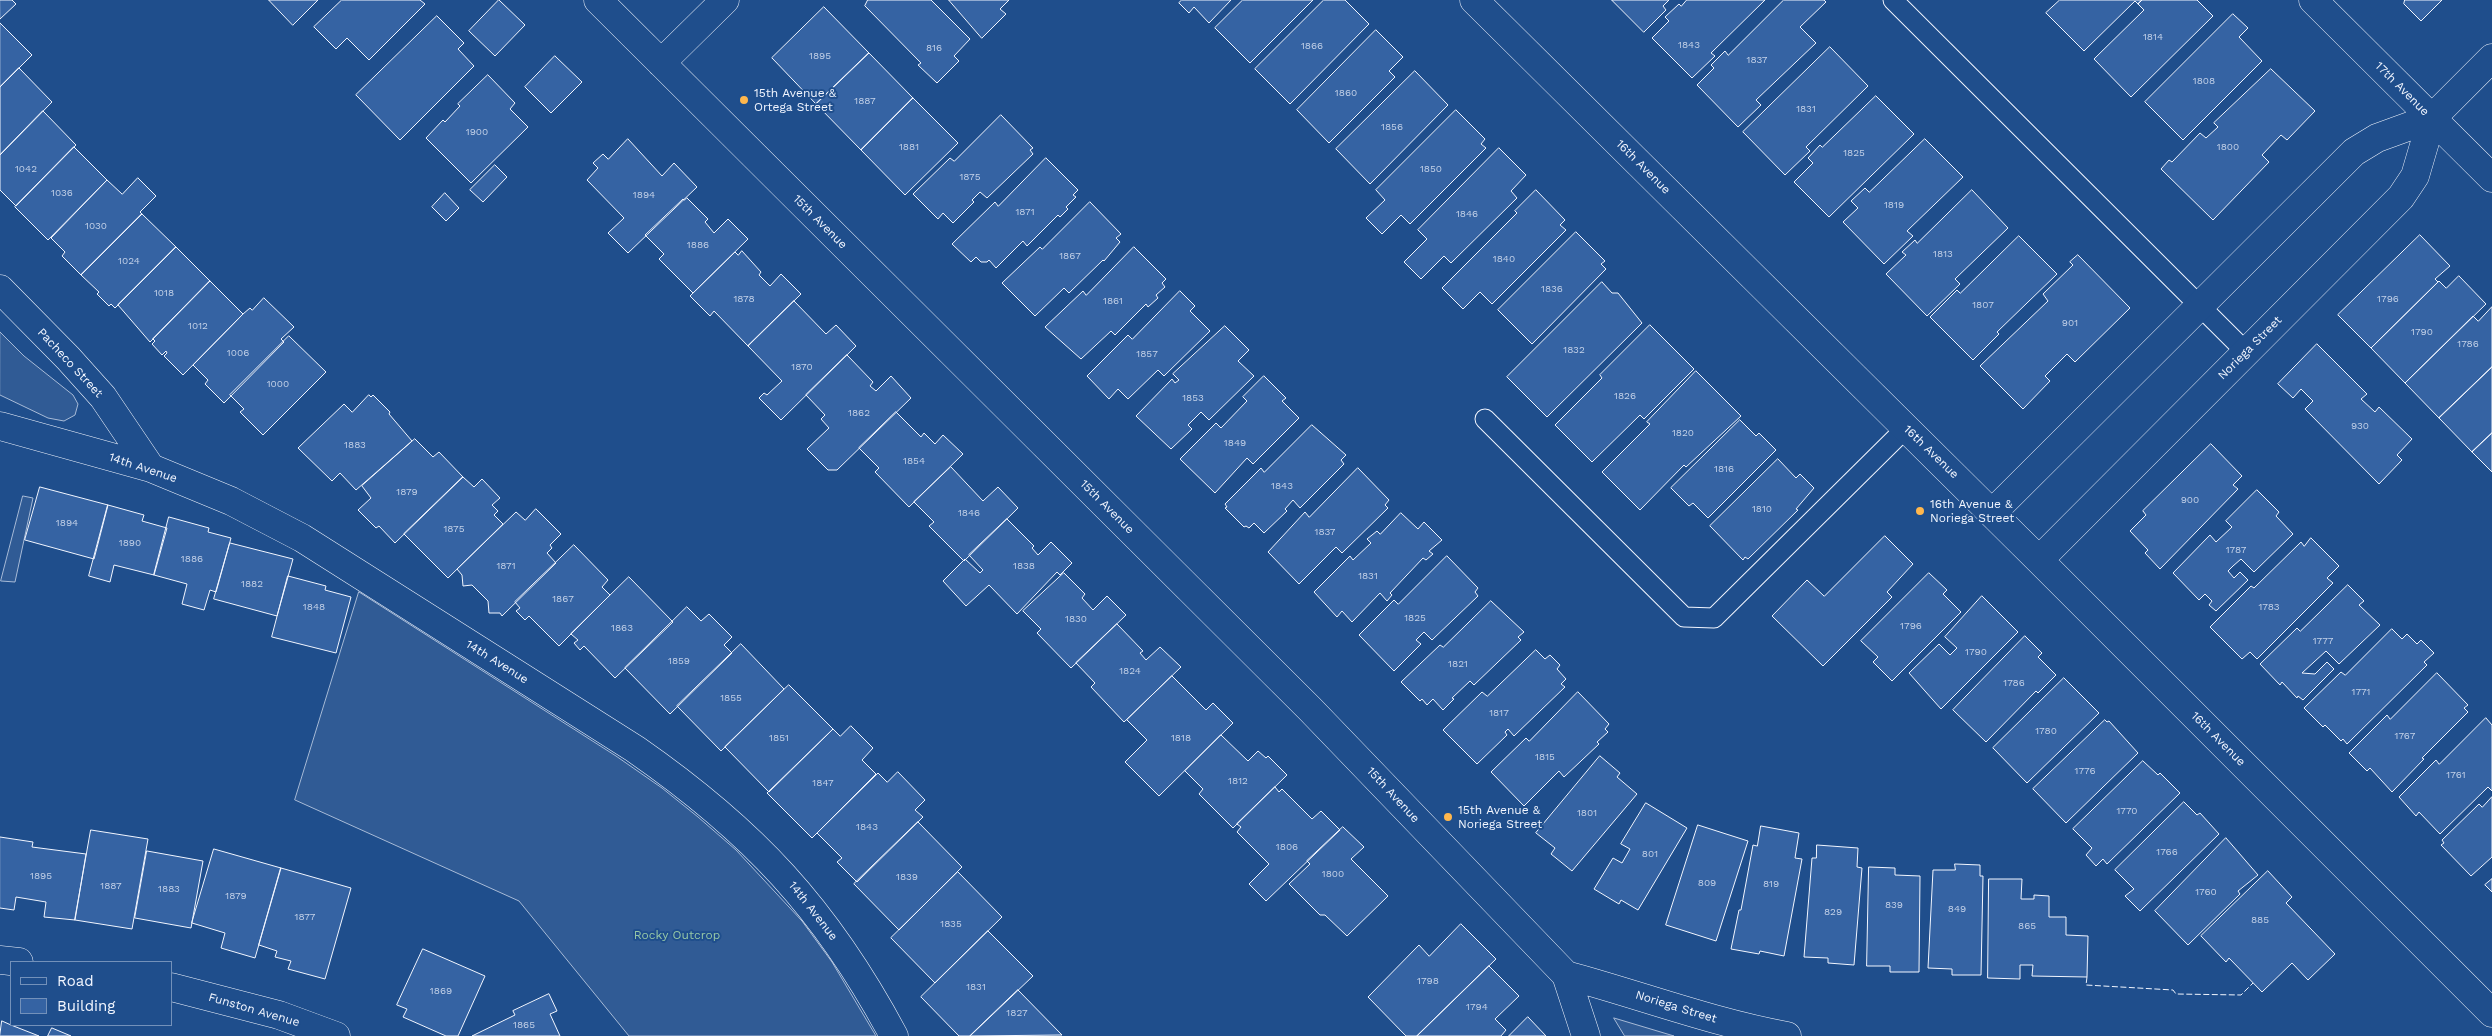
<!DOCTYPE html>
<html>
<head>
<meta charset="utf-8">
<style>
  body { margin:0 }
  #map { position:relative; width:2492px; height:1036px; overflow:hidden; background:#1f4e8c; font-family:"Work Sans",sans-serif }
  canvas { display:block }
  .legend { position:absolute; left:10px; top:961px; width:162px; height:65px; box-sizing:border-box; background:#1f4e8c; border:1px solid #7391ba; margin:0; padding:6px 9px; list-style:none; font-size:15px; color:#f2f6ff }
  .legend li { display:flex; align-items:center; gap:10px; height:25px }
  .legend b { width:25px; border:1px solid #7391ba }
</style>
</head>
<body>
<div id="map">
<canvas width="2492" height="1036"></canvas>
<ul class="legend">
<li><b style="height:6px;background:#1f4e8c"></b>Road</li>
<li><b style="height:14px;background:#3563a3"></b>Building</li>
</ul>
</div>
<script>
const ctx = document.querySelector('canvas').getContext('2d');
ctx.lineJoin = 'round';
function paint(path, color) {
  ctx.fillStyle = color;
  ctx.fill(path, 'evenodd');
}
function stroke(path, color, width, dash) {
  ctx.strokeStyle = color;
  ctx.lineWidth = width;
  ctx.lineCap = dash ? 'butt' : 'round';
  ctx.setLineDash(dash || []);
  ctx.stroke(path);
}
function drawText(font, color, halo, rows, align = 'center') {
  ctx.font = font + ' "Work Sans",sans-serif';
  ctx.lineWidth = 4;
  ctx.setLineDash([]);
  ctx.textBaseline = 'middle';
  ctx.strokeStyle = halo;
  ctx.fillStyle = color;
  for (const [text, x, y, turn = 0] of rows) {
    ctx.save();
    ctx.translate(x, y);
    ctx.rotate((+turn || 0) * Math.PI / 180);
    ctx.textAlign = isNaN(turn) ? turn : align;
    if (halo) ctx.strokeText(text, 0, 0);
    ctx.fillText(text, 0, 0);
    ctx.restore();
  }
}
const built = new Path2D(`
  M0 332 24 356 73 395 78 404 75 415 64 421 48 418 0 395Z
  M23 496 33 498 15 582 1 581Z
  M359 592 616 756 662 788 698 817 736 850 802 921 832 962 876 1036H629L519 901 295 800Z
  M1614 1018 1674 1036H1625Z`);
paint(built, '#305b95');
stroke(built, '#a8bbd7', 1);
const building = new Path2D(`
  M0 0H12L16 4 0 19Z
  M269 0H318L293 25Z
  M342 0H420L425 4 369 60 347 38 336 49 314 27Z
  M499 0 525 25 495 56 469 31Z
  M868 0H931L970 39 954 56 959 61 937 83 918 65 921 63 865 6Z
  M949 0H1009L1000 9 1006 14 982 38Z
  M1182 0H1231L1209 23 1194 7 1189 13 1179 3Z
  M1243 0H1313L1250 63 1215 28Z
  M1324 0H1345L1369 24 1290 104 1255 69Z
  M1612 0H1669L1663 6 1666 10 1644 32Z
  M1687 0H1765L1711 53 1715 56 1692 78 1652 38 1669 21 1665 17 1679 4 1681 6Z
  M1784 0H1824L1826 2 1800 27 1816 43 1756 100 1761 105 1738 127 1697 85 1714 68 1711 65 1725 51 1728 55Z
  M2060 0H2142L2138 4 2135 1 2084 51 2046 13Z
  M2142 0H2197L2213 16 2131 97 2094 59 2144 10 2138 4Z
  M2405 0H2442L2421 21 2404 4Z
  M824 7 869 53 816 104 772 58Z
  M2233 14 2248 28 2239 37 2262 61 2183 140 2145 102Z
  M437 16 464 43 458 49 474 66 400 140 356 95Z
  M0 23 32 55 0 87Z
  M1376 30 1403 57 1389 71 1395 77 1329 143 1297 110Z
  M1830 47 1868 86 1806 147 1810 151 1785 175 1743 132Z
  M869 53 913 98 861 150 816 104Z
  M555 56 582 82 551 113 525 87Z
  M19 68 52 102 0 155V87Z
  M2271 69 2315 111 2287 140 2281 135 2262 155 2269 162 2213 220 2161 169 2169 160 2172 162 2200 133 2206 138 2218 127 2214 123Z
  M1415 71 1448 105 1370 184 1336 149Z
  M488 75 515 103 510 109 528 127 471 183 426 138 443 120 445 122 460 106 458 104Z
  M1876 96 1914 134 1829 217 1794 182 1813 163 1808 158 1820 145 1822 147Z
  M913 98 958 143 905 195 861 150Z
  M1456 110 1485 139 1481 144 1486 148 1410 224 1401 215 1382 234 1366 218 1385 200 1376 190Z
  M43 111 76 145 16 206 0 190V155Z
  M1001 115 1033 148 1030 150 1033 154 987 198 980 192 972 200 974 202 953 223 943 213 938 219 913 194 950 158 954 161Z
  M628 139 662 176 674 163 697 187 628 253 608 233 624 218 587 180 598 168 593 163 603 154 608 159Z
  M1925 139 1963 177 1907 231 1913 236 1884 264 1843 222 1858 208 1851 201 1865 188 1869 192Z
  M74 147 107 180 48 240 15 207Z
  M1499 148 1526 175 1511 191 1517 198 1451 263 1444 256 1421 279 1404 262 1427 239 1418 230Z
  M1046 158 1078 190 1073 195 1076 197 1066 207 1068 209 1060 217 1058 215 1027 246 1023 241 996 268 989 260 987 262H981L976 257 971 262 952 244 995 202 998 206Z
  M495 165 507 177 483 202 470 190Z
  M138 178 156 196 140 212 142 214 81 275 62 256 65 252 51 238 107 180 122 194Z
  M1536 190 1565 220 1560 225 1566 230 1492 304 1480 292 1463 309 1442 288 1517 213 1515 211Z
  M1972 190 2008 228 1955 279 1960 284 1927 316 1886 274 1906 255 1902 252 1915 240 1917 243Z
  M445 193 459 208 446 221 432 207Z
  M687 198 708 219 705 222 714 233 728 219 748 239 693 293 659 259 664 254 645 235 683 199 684 200Z
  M1090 202 1121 234 1116 238 1120 242 1104 261 1103 260 1069 293 1064 288 1035 316 1002 283 1040 247 1042 249Z
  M142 214 176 247 115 308 111 304 109 306 97 294 99 292 81 275Z
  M1576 232 1605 261 1601 264 1606 269 1532 344 1498 310Z
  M2420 235 2450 266 2435 279 2438 282 2371 348 2338 315Z
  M2019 236 2057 274 1997 332 1999 334 1973 360 1930 317 1957 290 1960 293Z
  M176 247 210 281 150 342 118 305Z
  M1134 247 1166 279 1162 283 1165 287 1156 295 1158 298 1148 307 1146 304 1115 335 1111 331 1081 359 1045 327 1083 291 1086 295Z
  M742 251 761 272 759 275 770 286 781 274 801 294 748 346 714 311 710 316 690 296 735 252 738 255Z
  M2078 255 2130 308 2075 362 2067 354 2045 376 2050 381 2023 409 1980 366 2048 301 2043 294 2073 265 2070 262Z
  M2459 276 2486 304 2405 383 2371 348 2439 281 2446 288Z
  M210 281 243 314 183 375 164 356 167 353 166 351 162 355 152 344 155 341 153 339Z
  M1602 282 1612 293H1618L1642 323 1547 417 1507 377Z
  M1180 291 1195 306 1190 311 1210 331 1164 376 1158 370 1128 399 1118 389 1109 399 1087 376 1128 335 1132 339Z
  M264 298 294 327 281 339 284 342 224 403 205 384 208 380 193 365 243 314 250 308 252 310Z
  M794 301 826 334 836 325 856 346 781 420 759 398 764 393 767 395 782 381 748 346Z
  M2492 307V367L2439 418 2405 383 2473 316 2478 321Z
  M1650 325 1694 369 1644 419 1640 415 1592 462 1555 425 1602 378 1600 375Z
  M1225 326 1249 350 1238 361 1254 376 1209 420 1201 412 1188 425 1192 429 1171 449 1136 416 1172 379 1175 383 1179 380 1173 374Z
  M289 336 326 372 263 435 240 412 244 409 230 395Z
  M2317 344 2367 394 2361 399 2375 412 2379 407 2412 439 2397 455 2402 460 2379 484 2305 409 2313 401 2301 389 2293 398 2278 384Z
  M847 355 873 382 870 386 876 391 891 376 911 398 837 470H828L807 449 829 428 821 419 825 415 806 395Z
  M2492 367V433L2472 452 2439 418Z
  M1696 371 1741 416 1686 467 1684 465 1640 510 1602 472 1650 424 1647 422Z
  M1264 376 1286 398 1282 401 1299 418 1253 464 1247 458 1215 493 1180 459 1216 423 1221 428 1247 401 1243 397Z
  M369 395 371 397 373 395 390 412 389 414 412 441 356 490 340 473 332 481 298 448 344 404 352 412Z
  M896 412 921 437 924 433 935 444 943 435 963 454 909 507 875 472 879 468 859 448Z
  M1740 420 1756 436 1759 433 1776 450 1708 518 1693 503 1689 506 1671 488Z
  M1312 425 1346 455 1341 460 1344 464 1300 508 1293 500 1285 509 1287 511 1264 533 1254 523 1249 528 1246 526 1244 527 1225 508 1227 507 1225 504 1261 468 1264 472Z
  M2492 433V472L2472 452Z
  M415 439 433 457 439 452 463 477 395 543 379 526 376 528 358 510 371 498 362 486Z
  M2211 444 2242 476 2233 485 2238 489 2160 569 2145 553 2148 550 2130 531 2146 515 2143 511Z
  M1778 459 1796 478 1800 474 1814 488 1796 509 1798 510 1748 559 1745 557 1743 560 1710 526Z
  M951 467 983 501 998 487 1018 508 964 561 929 526 934 522 914 502Z
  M1358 468 1389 500 1385 505 1388 508 1342 553 1336 547 1299 584 1268 552 1305 512 1309 517Z
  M463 477 474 487 482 479 500 498 492 505 498 511 494 515 503 524 448 578 404 534Z
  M40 487 108 505 94 559 25 540Z
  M2257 490 2279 512 2276 516 2293 534 2254 572 2241 559 2233 566 2228 571 2234 578 2240 572 2248 580 2216 611 2209 605 2212 601 2205 594 2199 600 2173 573 2210 535 2216 542 2232 527 2226 521Z
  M108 505 144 515 142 521 167 528 154 575 114 565 110 582 89 576Z
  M536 509 561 534 550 545 552 548 547 553 556 563 502 616 500 613H489L488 601 472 585 463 586 462 575 457 569 516 512 525 520Z
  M1401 513 1418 529 1424 522 1442 540 1429 551 1433 554 1426 560 1423 558 1390 593 1392 595 1387 601 1380 593 1352 622 1342 611 1337 617 1314 592 1350 556 1353 560 1371 543 1367 539 1377 531 1380 534Z
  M169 517 209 528 208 532 231 538 216 592 210 590 204 610 182 604 187 584 154 575Z
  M1007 519 1034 546 1032 548 1038 555 1051 542 1072 563 1060 575 1057 572 1017 614 989 585 966 606 943 581 965 559 980 573 983 570 969 555Z
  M1885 536 1913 564 1887 592 1892 597 1823 666 1772 616 1807 580 1824 596Z
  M2311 538 2339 566 2327 578 2333 583 2257 659 2250 652 2242 659 2210 627 2251 586 2254 588 2301 542 2304 546Z
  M230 543 293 559 277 616 214 599Z
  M574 545 608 580 602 587 610 595 559 646 529 616 525 620 516 611 520 608 515 602Z
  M1447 556 1478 588 1475 592 1478 596 1432 640 1424 632 1416 640 1421 644 1394 671 1359 635 1394 600 1398 604Z
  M1064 573 1085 594 1082 598 1093 610 1107 596 1126 615 1071 668 1037 633 1041 629 1023 611Z
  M1929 573 1947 590 1943 594 1961 612 1892 681 1873 662 1878 657 1861 641Z
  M288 576 326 586 325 590 351 597 336 653 272 637Z
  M629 577 673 622 615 678 584 646 580 650 574 643 578 640 571 634Z
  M2348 585 2364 601 2359 605 2380 625 2339 664 2326 651 2302 673 2315 674 2327 662 2334 669 2303 700 2298 696 2297 698 2282 682 2280 685 2260 664 2297 628 2300 631Z
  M1982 596 2018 632 1941 709 1909 673 1939 644 1950 655 1957 648 1945 637Z
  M1491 601 1524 632 1518 637 1521 640 1474 685 1470 681 1452 698 1454 699 1443 710 1433 699 1427 705 1422 699 1420 701 1401 682 1440 645 1443 647Z
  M687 607 701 621 709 614 732 637 724 645 732 653 670 714 625 668Z
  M1117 624 1143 651 1140 653 1146 660 1160 647 1181 667 1124 722 1091 687 1095 683 1076 663Z
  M2392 629 2402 639 2407 634 2417 644 2421 640 2434 653 2424 662 2427 665 2347 744 2343 739 2341 741 2325 725 2323 727 2304 708 2341 672 2345 675Z
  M2025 636 2042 653 2038 657 2056 675 2038 693 2036 691 1986 742 1953 710Z
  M741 644 784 689 721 751 677 706Z
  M1536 650 1545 659 1550 655 1560 665 1557 669 1566 679 1561 684 1565 687 1514 736 1508 729 1505 732 1507 735 1477 764 1443 730 1482 692 1487 696Z
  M2437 673 2468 705 2464 708 2468 712 2422 758 2424 759 2392 792 2370 768 2367 771 2349 753 2387 715 2390 719Z
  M1172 676 1206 710 1213 703 1233 723 1159 796 1125 762 1147 740 1127 720Z
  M2064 678 2099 713 2027 783 1993 748Z
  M789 685 833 729 769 792 725 747Z
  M1578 692 1609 724 1605 729 1608 732 1597 742 1599 744 1564 777 1559 771 1524 806 1491 772 1526 738 1529 741Z
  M2486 718 2492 725V791L2488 787 2440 834 2419 812 2416 816 2399 797 2436 760 2439 764Z
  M2105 720 2107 722 2109 721 2138 753 2066 823 2033 789Z
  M851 726 873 748 862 760 876 774 812 838 767 793 833 729 840 736Z
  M1221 735 1248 761 1258 751 1266 758 1268 756 1287 775 1233 828 1199 794 1203 789 1185 771Z
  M1600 756 1620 773 1617 777 1637 794 1572 871 1551 854 1555 848 1536 833Z
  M2143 761 2158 775 2160 773 2180 793 2107 864 2103 859 2096 866 2086 855 2092 848 2073 829Z
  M898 772 925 800 915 810 923 817 857 882 837 862 842 858 817 833 878 773 887 782Z
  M1275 787 1279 792 1282 789 1312 819 1321 811 1340 830 1266 901 1249 884 1269 864 1237 832 1241 827 1237 824Z
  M2492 797V857L2471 876 2441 845 2444 843 2442 840 2479 804 2482 807Z
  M2184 802 2197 815 2200 813 2219 834 2140 911 2125 896 2134 889 2115 870Z
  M1646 803 1687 828 1638 910 1621 900 1619 904 1594 889 1613 858 1622 863 1630 849 1621 844Z
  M918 822 962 867 899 930 854 884Z
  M1698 825 1748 841 1716 941 1666 925Z
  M1761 826 1799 833 1795 858 1802 859 1784 956 1760 951 1759 954 1731 949 1739 910H1741L1753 845 1757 846Z
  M1343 827 1364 847 1351 859 1388 896 1347 936 1325 915H1320L1289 884 1310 864 1307 861Z
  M91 830 148 839 132 929 75 920Z
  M0 837 33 842 32 847 86 854 75 920 44 917 46 902 16 897 14 910 0 908Z
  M2226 838 2258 875 2238 891 2240 894 2188 945 2155 911Z
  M1817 845 1858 848 1857 867 1862 868 1854 965 1828 963V958L1804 957 1812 858H1816Z
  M214 849 281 868 255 958 221 948 225 933 192 923Z
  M147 851 203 861 191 928 135 918Z
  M1955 864 1980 865V876H1983L1981 975H1952V969L1928 968 1933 870H1955Z
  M1869 867 1895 868V875L1920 876 1919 972H1890V966H1867Z
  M281 868 351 888 325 979 288 969 291 961 275 957 277 951 259 945Z
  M2268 871 2292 897 2286 903 2335 954 2308 980 2292 963 2262 992 2229 958 2226 962 2201 936Z
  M958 872 1002 917 935 983 891 938Z
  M1989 879H2022L2021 899H2034V895L2049 896V917H2066V935L2088 936 2087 977 2032 976 2033 965H2020V979L1988 978Z
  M2492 879V892L2485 885Z
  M1461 924 1496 959 1417 1036H1406L1368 997 1419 945 1429 956Z
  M988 931 1033 976 970 1036H959L921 997Z
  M423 949 485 976 458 1036H446L403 1017 407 1009 397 1005Z
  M1489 966 1519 996 1495 1019 1506 1030 1501 1036H1417Z
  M1018 990 1062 1035 970 1036Z
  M549 994 557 1011 550 1014 560 1036H472L515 1015 513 1011Z
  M1528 1017 1546 1036H1509Z
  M2 1021 11 1025 39 1036H0Z
  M52 1028 71 1036H48Z`);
paint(building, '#3563a3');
stroke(building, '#f2f6ff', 1);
const lane = new Path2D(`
  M1893 0 2246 352
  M1485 419 1684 617 1714 618 1906 428`);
const street = new Path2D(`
  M598 0 1310 709 1566 975 1586 1036
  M1474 0 2039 560 2492 1013
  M2313 0 2492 178
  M661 63 725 0
  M0 289 68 358 103 397 151 468
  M0 426 151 468 231 501 302 538 635 749C753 831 826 909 894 1036
  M1992 513 2354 152 2377 138 2432 118 2492 58
  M2039 560 2401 197 2415 176 2432 118
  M0 960 19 962
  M1566 975C1640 995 1711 1022 1787 1036
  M171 987 279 1015 336 1036`);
stroke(lane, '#f2f6ff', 21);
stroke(street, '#f2f6ff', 29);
stroke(lane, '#1f4e8c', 19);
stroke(street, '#1f4e8c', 28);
stroke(new Path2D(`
  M2087 977 2086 985 2173 990 2176 994 2241 995 2253 983`), '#f2f6ff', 1, [6, 2.5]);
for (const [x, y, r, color] of [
  [744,100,5,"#ffb74d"],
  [1920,511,5,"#ffb74d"],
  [1448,817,5,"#ffb74d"]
]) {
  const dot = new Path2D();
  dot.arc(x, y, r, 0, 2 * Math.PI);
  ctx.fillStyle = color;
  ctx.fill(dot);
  stroke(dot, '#1f4e8c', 2);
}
drawText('10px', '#c3d1e8', null, [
  ["1814",2153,37],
  ["1843",1689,45],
  ["1866",1312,46],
  ["816",934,48],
  ["1895",820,56],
  ["1837",1757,60],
  ["1808",2204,81],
  ["1860",1346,93],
  ["1887",865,101],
  ["1831",1806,109],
  ["1856",1392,127],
  ["1900",477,132],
  ["1881",909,147],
  ["1800",2228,147],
  ["1825",1854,153],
  ["1042",26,169],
  ["1850",1431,169],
  ["1875",970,177],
  ["1036",62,193],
  ["1894",644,195],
  ["1819",1894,205],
  ["1871",1025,212],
  ["1846",1467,214],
  ["1030",96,226],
  ["1886",698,245],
  ["1813",1943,254],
  ["1867",1070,256],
  ["1840",1504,259],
  ["1024",129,261],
  ["1836",1552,289],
  ["1018",164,293],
  ["1878",744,299],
  ["1796",2388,299],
  ["1861",1113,301],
  ["1807",1983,305],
  ["901",2070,323],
  ["1012",198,326],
  ["1790",2422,332],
  ["1786",2468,344],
  ["1832",1574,350],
  ["1006",238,353],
  ["1857",1147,354],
  ["1870",802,367],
  ["1000",278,384],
  ["1826",1625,396],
  ["1853",1193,398],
  ["1862",859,413],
  ["930",2360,426],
  ["1820",1683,433],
  ["1849",1235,443],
  ["1883",355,445],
  ["1854",914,461],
  ["1816",1724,469],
  ["1843",1282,486],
  ["1879",407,492],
  ["900",2190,500],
  ["1810",1762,509],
  ["1846",969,513],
  ["1894",67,523],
  ["1875",454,529],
  ["1837",1325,532],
  ["1890",130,543],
  ["1787",2236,550],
  ["1886",192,559],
  ["1871",506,566],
  ["1838",1024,566],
  ["1831",1368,576],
  ["1882",252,584],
  ["1867",563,599],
  ["1848",314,607],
  ["1783",2269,607],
  ["1825",1415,618],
  ["1830",1076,619],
  ["1796",1911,626],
  ["1863",622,628],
  ["1777",2323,641],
  ["1790",1976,652],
  ["1859",679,661],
  ["1821",1458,664],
  ["1824",1130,671],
  ["1786",2014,683],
  ["1771",2361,692],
  ["1855",731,698],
  ["1817",1499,713],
  ["1780",2046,731],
  ["1767",2405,736],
  ["1851",779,738],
  ["1818",1181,738],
  ["1815",1545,757],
  ["1776",2085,771],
  ["1761",2456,775],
  ["1812",1238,781],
  ["1847",823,783],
  ["1770",2127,811],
  ["1801",1587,813],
  ["1843",867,827],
  ["1806",1287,847],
  ["1766",2167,852],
  ["801",1650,854],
  ["1800",1333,874],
  ["1895",41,876],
  ["1839",907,877],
  ["809",1707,883],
  ["819",1771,884],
  ["1887",111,886],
  ["1883",169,889],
  ["1760",2206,892],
  ["1879",236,896],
  ["839",1894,905],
  ["849",1957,909],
  ["829",1833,912],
  ["1877",305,917],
  ["885",2260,920],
  ["1835",951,924],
  ["865",2027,926],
  ["1798",1428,981],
  ["1831",976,987],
  ["1869",441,991],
  ["1794",1477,1007],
  ["1827",1017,1013],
  ["1865",524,1025]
]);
drawText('12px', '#f2f6ff', '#1f4e8c', [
  ["17th Avenue",2402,89,45],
  ["16th Avenue",1643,167,45],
  ["15th Avenue",820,222,45],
  ["Noriega Street",2250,348,-45],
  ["Pacheco Street",70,363,47],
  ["16th Avenue",1931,452,44],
  ["14th Avenue",143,468,18],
  ["15th Avenue",1107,507,45],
  ["14th Avenue",497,662,32],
  ["16th Avenue",2218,739,45],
  ["15th Avenue",1393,795,47],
  ["14th Avenue",813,911,52],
  ["Noriega Street",1676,1007,17],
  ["Funston Avenue",254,1010,16]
]);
drawText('12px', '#f2f6ff', '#1f4e8c', [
  ["15th Avenue &",754,93],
  ["Ortega Street",754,107],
  ["16th Avenue &",1930,504],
  ["Noriega Street",1930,518],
  ["15th Avenue &",1458,810],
  ["Noriega Street",1458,824]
], 'left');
drawText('12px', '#97c8a6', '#1f4e8c', [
  ["Rocky Outcrop",677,935]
]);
</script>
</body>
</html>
